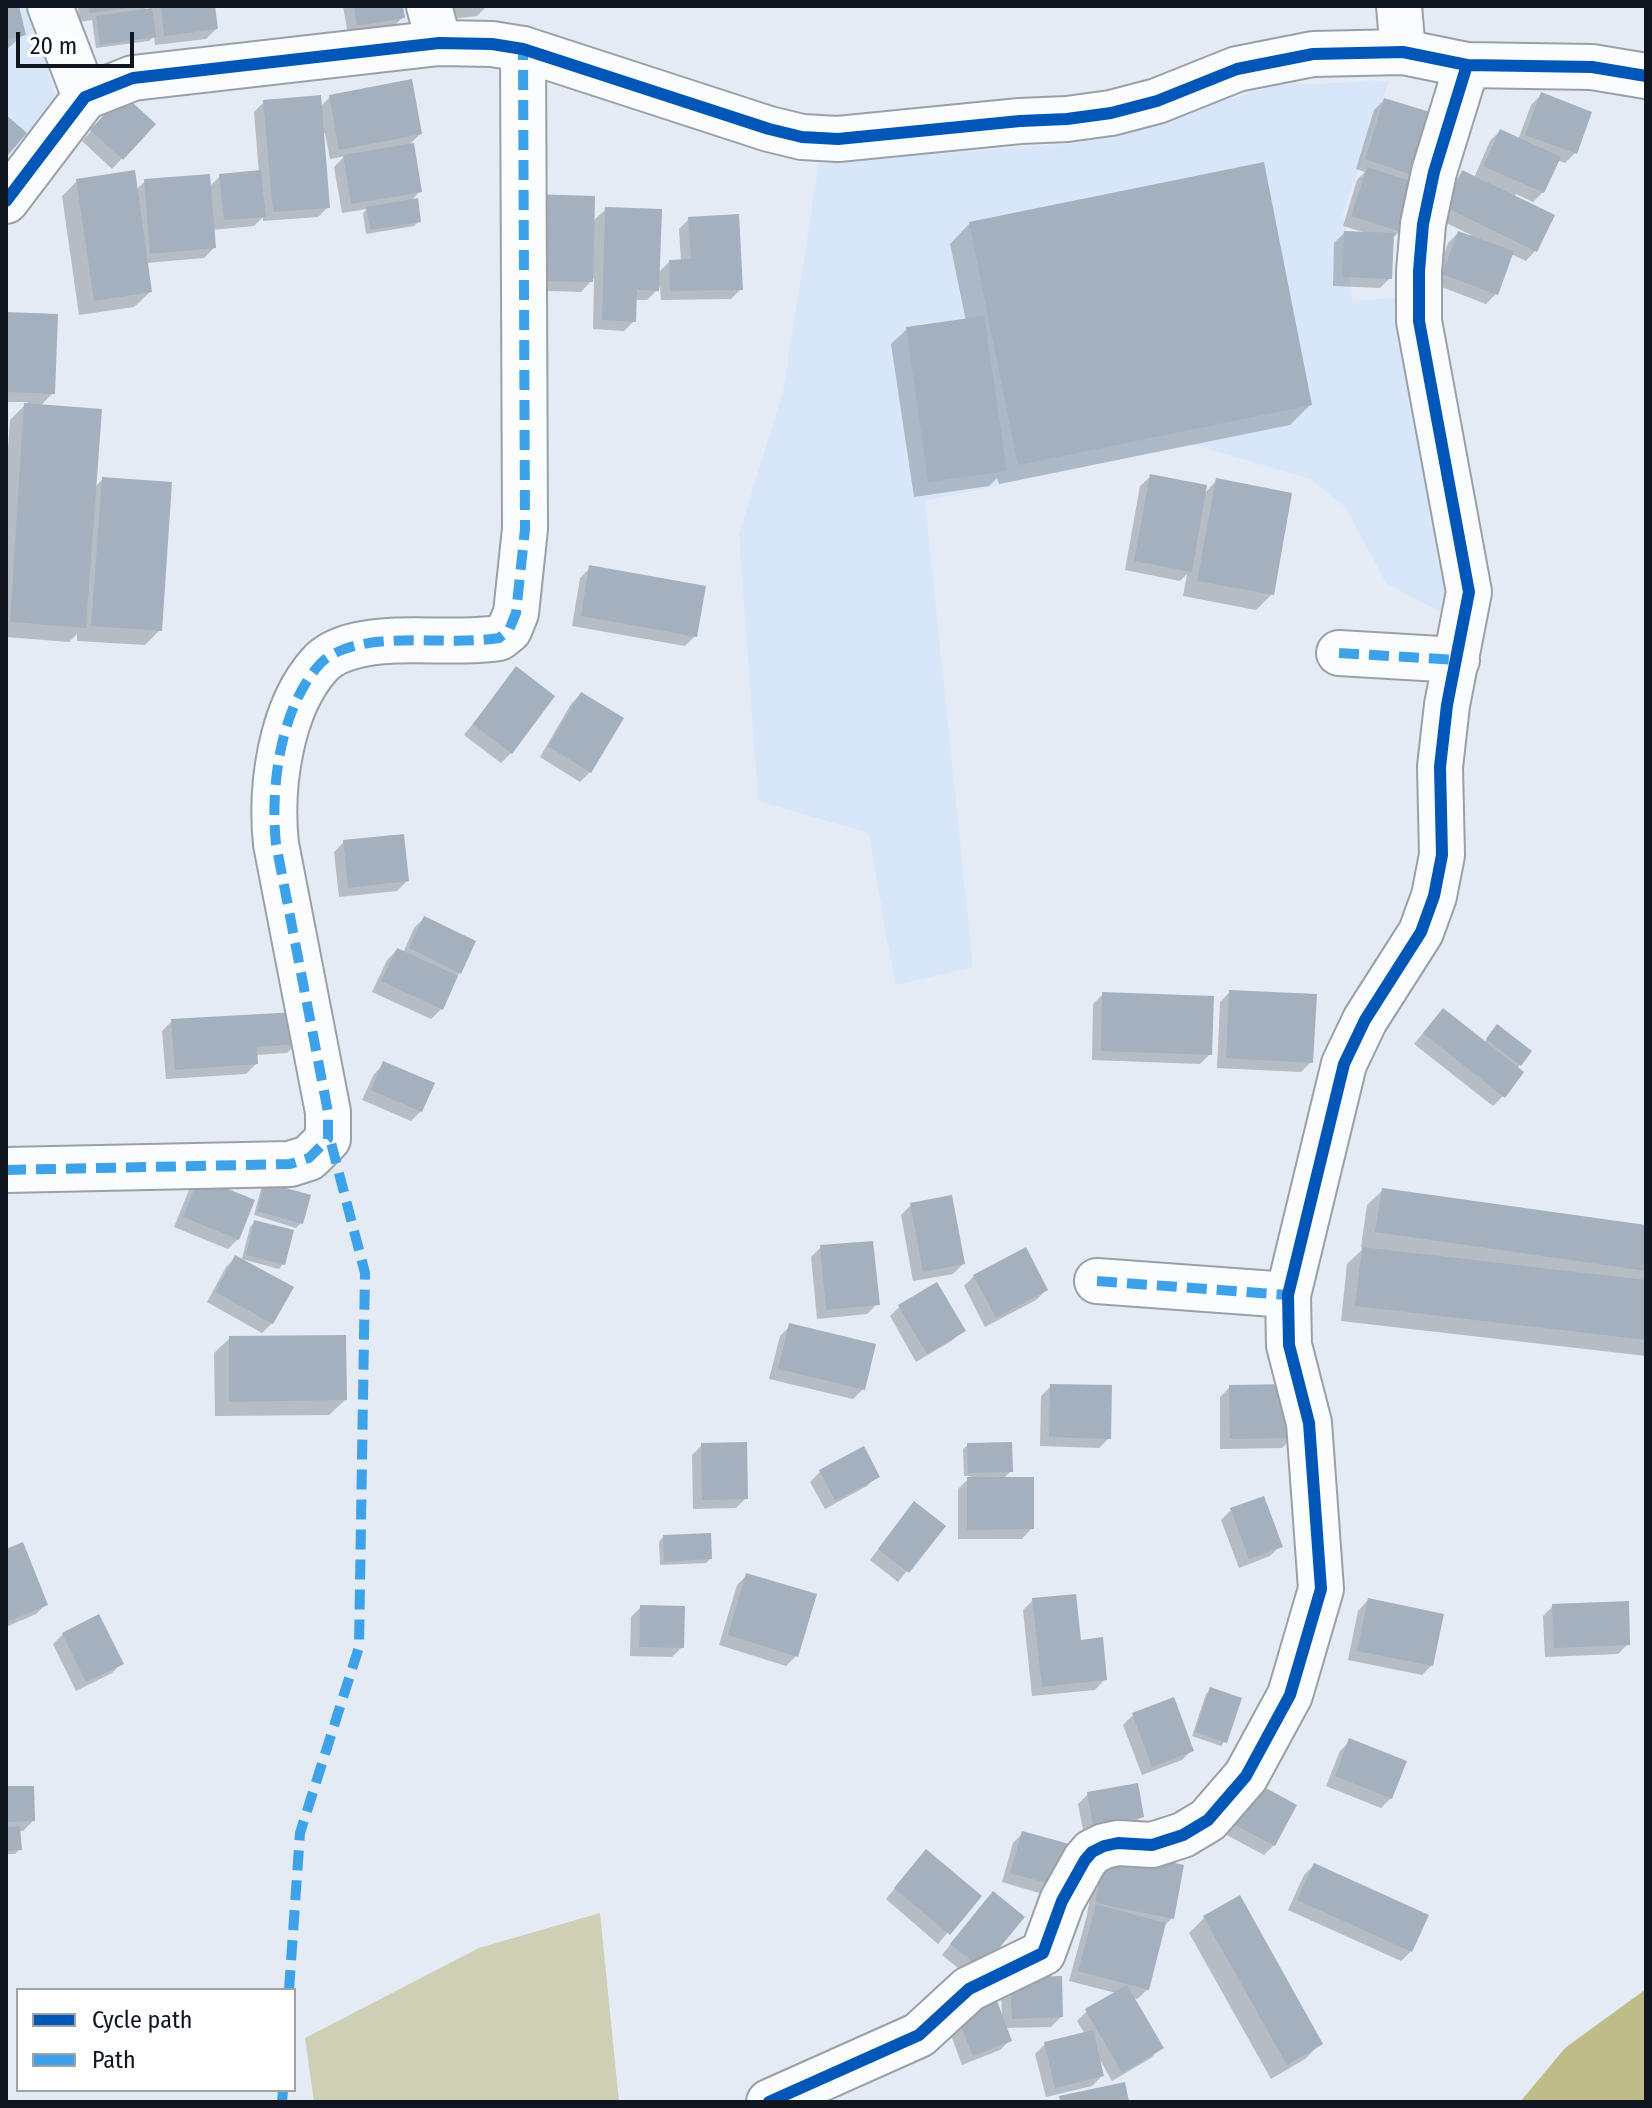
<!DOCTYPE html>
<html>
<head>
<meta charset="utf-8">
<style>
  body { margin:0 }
  #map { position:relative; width:1652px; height:2108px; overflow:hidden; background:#e4ebf4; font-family:"Fira Sans Condensed",sans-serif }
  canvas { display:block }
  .frame { position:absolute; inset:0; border:8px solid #0f161f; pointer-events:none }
  .legend { position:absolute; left:16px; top:1988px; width:280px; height:104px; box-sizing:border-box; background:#fff; border:2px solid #9fa2a5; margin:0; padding:10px 14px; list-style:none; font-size:24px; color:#0f161f }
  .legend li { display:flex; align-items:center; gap:16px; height:40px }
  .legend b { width:40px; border:2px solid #9fa2a5 }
  .scale { position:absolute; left:16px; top:32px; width:118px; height:36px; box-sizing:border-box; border:4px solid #0f161f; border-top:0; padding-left:10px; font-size:24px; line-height:28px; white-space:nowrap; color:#0f161f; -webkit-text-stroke:6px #fff; paint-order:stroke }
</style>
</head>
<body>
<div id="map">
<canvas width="1652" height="2108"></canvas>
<div class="frame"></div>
<ul class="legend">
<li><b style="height:10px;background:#0057b8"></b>Cycle path</li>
<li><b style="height:10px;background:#3da2ea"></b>Path</li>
</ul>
<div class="scale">20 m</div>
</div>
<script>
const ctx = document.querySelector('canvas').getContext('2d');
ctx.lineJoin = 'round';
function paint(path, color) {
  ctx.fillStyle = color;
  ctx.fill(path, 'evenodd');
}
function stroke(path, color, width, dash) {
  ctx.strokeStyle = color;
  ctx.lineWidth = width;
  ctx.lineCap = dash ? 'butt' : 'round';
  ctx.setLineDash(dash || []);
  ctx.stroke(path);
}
paint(new Path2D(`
  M6 6H32L59 114 6 178Z
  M1389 81 1343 214 1352 301 1408 297 1456 620 1386 583 1346 508 1311 479 1191 444 925 501 973 967 895 985 869 833 758 801 739 534 783 392 819 163 1079 143 1278 85Z`), '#d7e6f8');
paint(new Path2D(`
  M600 1913 619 2102H314L305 2038 479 1948Z`), '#cfcfb6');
paint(new Path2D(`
  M1646 1989V2102H1520L1565 2048Z`), '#c0bc89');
paint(new Path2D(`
  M6 6H17L24 34 6 50Z
  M78 6H148L142 12 151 11 150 6H213L216 29 206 39 155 45 154 37 149 41 96 48 92 20 79 22Z
  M343 6H401L403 17 393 27 348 35Z
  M424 6H487L477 16 426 22Z
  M1541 95 1575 153 1565 163 1557 160 1543 192 1533 202 1516 194 1514 197 1553 216 1535 251 1526 261 1511 254 1496 294 1486 304 1434 284 1448 243 1458 233 1470 237 1471 235 1436 218 1453 182 1463 172 1474 178 1490 141 1500 131 1518 140 1531 105Z
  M330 97 420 134 408 146 420 191 410 202 419 221 414 226 366 234 363 213 367 209 342 213 334 167 345 156 330 159 325 133 322 134 328 207 318 217 263 221V217L254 226 212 230 214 248 204 258 146 263 150 292 134 307 79 315 62 196 77 181 135 191 145 181 209 187 220 176 259 173 254 112 264 102 320 107Z
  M1384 100 1441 118 1400 231 1392 239 1390 278 1380 288 1333 286 1334 243 1344 233 1363 232 1343 226 1357 180 1365 172 1356 169 1374 110Z
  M113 107 153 125 112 169 82 141Z
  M606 209 658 273 669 262 681 261 679 229 689 219 741 289 731 299 661 300 660 287 647 300H635L634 321 624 331 593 329 594 278 581 292 519 290Z
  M970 223 1310 405 1290 425 999 484 997 478 989 486 914 497 891 344 907 329 966 321 950 244Z
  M6 314 53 393 40 406 94 488 103 479 160 630 145 645 77 641V634L69 642 6 637V477L10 420 28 402H6Z
  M1151 476 1204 494 1217 480 1272 594 1256 610 1183 596 1187 574 1180 581 1125 570 1140 486Z
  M590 568 695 636 685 646 572 626 580 578Z
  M516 669 511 753 501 763 464 735Z
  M581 694 590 772 580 782 540 757 571 704Z
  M344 842 407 881 397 891 339 897 334 852Z
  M424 918 459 973 441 1009 431 1019 372 992 387 960 397 950 403 953 414 928Z
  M1230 992 1311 1062 1301 1072 1217 1068 1220 1002Z
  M1103 994 1210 1054 1200 1064 1092 1060 1093 1004Z
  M172 1021 297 1043 287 1053 255 1055 256 1064 246 1074 166 1079 162 1031Z
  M1433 1021 1484 1043 1493 1031 1520 1064 1503 1096 1493 1106 1414 1044Z
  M384 1064 421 1111 411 1121 362 1100 374 1074Z
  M199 1180 238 1239 228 1249 174 1227 189 1190Z
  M266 1184 301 1223 296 1228 254 1215 261 1189Z
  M1383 1190 1646 1227V1356L1341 1321 1347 1264 1364 1248 1361 1247 1367 1205Z
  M911 1205 963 1264 953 1274 913 1281 901 1215Z
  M255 1222 283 1264 279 1269 242 1259 250 1227Z
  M821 1247 877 1304 867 1314 817 1319 811 1257Z
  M236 1257 272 1323 262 1333 207 1302 226 1267Z
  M974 1276 1046 1290 1036 1300 985 1327 964 1286Z
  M900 1306 963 1330 953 1340 916 1362 890 1316Z
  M790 1326 863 1389 853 1399 769 1379 780 1336Z
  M230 1338 345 1400 329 1415 215 1416 214 1353Z
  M1051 1386 1109 1438 1099 1448 1040 1446 1041 1396Z
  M1230 1387 1292 1438 1282 1448 1220 1449V1397Z
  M702 1445 746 1498 736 1508 693 1509 692 1455Z
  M968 1445 1011 1471 1003 1479 1032 1528 1022 1539H958V1489L971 1476H964L963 1449Z
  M863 1449 877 1476 867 1486 825 1509 810 1482 820 1472Z
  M1231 1510 1280 1546 1270 1556 1239 1568 1221 1520Z
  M905 1514 943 1526 898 1582 870 1560Z
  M663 1537 710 1559 706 1563 660 1565 659 1542Z
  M22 1545 46 1604 36 1614 6 1627V1551Z
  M747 1575 796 1656 786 1666 719 1645 737 1585Z
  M1033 1600 1079 1642 1105 1679 1095 1690 1032 1696 1023 1610Z
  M1368 1600 1432 1665 1422 1675 1348 1660 1358 1611Z
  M1553 1606 1628 1644 1618 1654 1545 1657 1543 1616Z
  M641 1607 682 1647 672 1657 630 1656 631 1617Z
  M63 1634 122 1663 112 1673 76 1691 53 1644Z
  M1210 1690 1225 1741 1221 1746 1192 1736 1206 1694Z
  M1133 1715 1192 1750 1182 1760 1142 1775 1123 1725Z
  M1350 1741 1391 1798 1381 1808 1326 1786 1340 1751Z
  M1254 1784 1274 1845 1264 1855 1223 1833Z
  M6 1788 33 1821 23 1831H19L20 1849 15 1854H6Z
  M1088 1794 1142 1816 1132 1826 1084 1835 1078 1804Z
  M1023 1833 1071 1846 1049 1896 1002 1882 1013 1843Z
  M1096 1860 1172 1918 1163 1927 1148 1989 1137 1999 1132 1997 1161 2048 1151 2058 1112 2081 1100 2060 1102 2076 1092 2086 1046 2097 1035 2054 1045 2044 1085 2034 1077 2021 1087 2011 1116 1993 1069 1981 1087 1915Z
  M916 1862 979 1896 938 1944 886 1899Z
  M1314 1865 1411 1951 1401 1961 1288 1910 1304 1875Z
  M983 1904 980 1968 970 1978 942 1955Z
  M1204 1918 1320 2044 1305 2059 1271 2079 1189 1933Z
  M1011 1979 1061 2017 1051 2027 1005 2028 1010 2040 1000 2050 962 2065 948 2027 1002 2018 1001 1989Z`), '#0003');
paint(new Path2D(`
  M6 6H19L26 35 6 40Z
  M88 6H128V8L89 13Z
  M161 6H215L218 29 164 36Z
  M354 6H403L405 18 357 26Z
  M152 8 156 37 100 45 96 16Z
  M412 79 422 134 339 150 329 95Z
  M1541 92 1592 112 1577 154 1525 135Z
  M123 94 156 124 123 160 90 130Z
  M321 95 330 208 273 212 263 100Z
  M1384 98 1443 116 1423 179 1365 159Z
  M6 115 27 133 6 157Z
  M1500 129 1561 157 1544 193 1483 166Z
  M414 143 422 192 351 204 343 155Z
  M1264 162 1312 405 1018 465 969 222Z
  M1367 167 1417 183 1402 232 1351 216Z
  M135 170 152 292 94 301 76 179Z
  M261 170 266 217 224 220 219 174Z
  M1462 170 1555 215 1537 252 1445 207Z
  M210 174 216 248 150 254 144 179Z
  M530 194 595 196 593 282 528 281Z
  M418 198 421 222 370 230 366 207Z
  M605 207 662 209 659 291 637 290 636 322 602 320Z
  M739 214 743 290 670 291 669 260 691 259 688 217Z
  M1344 231 1394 233 1392 279 1342 277Z
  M1458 231 1514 251 1498 295 1442 274Z
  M6 312 58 314 55 394 6 392Z
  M984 316 1007 471 928 482 906 327Z
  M24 403 102 409 86 628 10 622Z
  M1150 474 1207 485 1192 572 1134 561Z
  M102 477 172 482 162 631 91 626Z
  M1216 478 1292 493 1274 595 1197 581Z
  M589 565 706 586 697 637 581 616Z
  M516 666 555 696 512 754 473 724Z
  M581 692 624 718 591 773 548 746Z
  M404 834 409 881 348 888 343 840Z
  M424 916 476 941 461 974 409 948Z
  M397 948 458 976 443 1010 381 981Z
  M1229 990 1317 994 1313 1063 1226 1058Z
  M1102 992 1214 996 1212 1055 1101 1051Z
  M1443 1008 1524 1072 1505 1098 1423 1033Z
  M297 1012 299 1044 257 1047 258 1064 175 1070 171 1019Z
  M1497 1024 1532 1051 1521 1066 1486 1039Z
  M383 1061 435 1083 422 1112 371 1090Z
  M199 1177 255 1200 239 1240 183 1217Z
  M265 1182 311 1195 303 1224 257 1211Z
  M1382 1188 1646 1225V1271L1375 1232Z
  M952 1195 965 1264 923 1272 910 1203Z
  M254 1220 294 1230 285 1265 246 1255Z
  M873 1241 880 1305 826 1310 820 1245Z
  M1026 1247 1048 1290 996 1318 973 1275Z
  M1362 1247 1646 1280V1340L1355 1306Z
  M235 1255 294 1287 273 1324 215 1292Z
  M937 1282 966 1331 927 1354 898 1305Z
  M789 1323 876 1344 865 1390 778 1369Z
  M346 1335 347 1400 229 1402V1336Z
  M1050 1384 1112 1385 1111 1439 1049 1437Z
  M1293 1384 1294 1438 1230 1439 1229 1385Z
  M747 1442 748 1499 702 1500 701 1443Z
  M1012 1442 1013 1472 968 1473 967 1443Z
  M864 1446 880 1477 835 1501 819 1470Z
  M967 1477H1034V1529L967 1530Z
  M1264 1496 1283 1547 1249 1559 1230 1508Z
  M914 1501 946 1526 909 1573 878 1549Z
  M711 1533 712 1559 664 1562 663 1535Z
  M23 1542 48 1605 7 1622 6 1549Z
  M746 1573 817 1594 798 1657 728 1635Z
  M1076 1594 1081 1640 1103 1637 1107 1680 1042 1687 1032 1598Z
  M1368 1598 1444 1614 1433 1666 1357 1651Z
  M1629 1601 1630 1645 1554 1648 1552 1604Z
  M640 1605 685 1606 684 1648 639 1647Z
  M99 1614 124 1664 86 1682 62 1633Z
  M1210 1687 1242 1698 1227 1743 1195 1732Z
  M1174 1697 1194 1751 1152 1767 1132 1713Z
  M1349 1738 1407 1761 1392 1799 1335 1776Z
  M1253 1781 1297 1805 1275 1846 1231 1823Z
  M1138 1783 1144 1817 1093 1826 1087 1792Z
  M6 1786H34L35 1821 6 1822Z
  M20 1826 22 1850 6 1851V1827Z
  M1022 1831 1073 1845 1061 1887 1010 1873Z
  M1106 1848 1184 1865 1174 1919 1095 1903Z
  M926 1849 982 1896 950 1935 894 1888Z
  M1314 1863 1429 1915 1412 1952 1297 1900Z
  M993 1891 1025 1917 982 1969 950 1944Z
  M1240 1895 1323 2044 1287 2065 1203 1916Z
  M1096 1904 1166 1923 1149 1990 1078 1971Z
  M1062 1976 1063 2017 1012 2019 1010 1977Z
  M1127 1985 1164 2048 1122 2073 1085 2009Z
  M997 2001 1012 2041 973 2056 957 2016Z
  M1093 2030 1104 2076 1055 2088 1044 2042Z
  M1125 2082 1129 2102H1060L1059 2096Z`), '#a4b0be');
const street = new Path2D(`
  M50 6 85 97
  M429 6 439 43
  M1399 6 1403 52
  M1339 653 1457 660
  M6 1170 290 1164 309 1158 328 1139V1112L276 844C270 788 280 708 320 664 329 654 345 648 358 645 404 635 453 645 499 638L509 630 516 613 525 529 523 49
  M1097 1281 1288 1295
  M769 2102 919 2035 969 1989 1043 1953 1062 1901 1085 1860 1092 1852 1104 1846 1118 1843 1152 1845 1183 1835 1208 1820 1246 1776 1290 1695 1321 1589 1309 1423 1289 1345 1288 1295 1344 1064 1365 1020 1421 932 1434 896 1442 855 1440 767 1447 705 1469 592 1419 321V271L1423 224 1434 172 1467 65`);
const secondary = new Path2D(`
  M6 201 85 97 133 78 439 43 492 44 523 49 769 129 802 137 838 139 1020 121 1067 119 1111 113 1157 101 1237 69 1313 54 1403 52 1467 65 1592 67 1646 76`);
stroke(street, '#99a0a8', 48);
stroke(secondary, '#99a0a8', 48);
stroke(street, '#fbfcfd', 44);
stroke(secondary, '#fbfcfd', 44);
stroke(new Path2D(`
  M1339 653 1457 660
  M6 1170 290 1164 309 1158 328 1139V1112L276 844C270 788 280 708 320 664 329 654 345 648 358 645 404 635 453 645 499 638L509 630 516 613 525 529 523 49
  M1097 1281 1288 1295
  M289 1990 300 1833 359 1647 365 1273 329 1135
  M282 2102 283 2090`), '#3da2ea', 10, [20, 10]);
stroke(new Path2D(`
  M6 201 85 97 133 78 439 43 492 44 523 49 769 129 802 137 838 139 1020 121 1067 119 1111 113 1157 101 1237 69 1313 54 1403 52 1467 65 1592 67 1646 76
  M769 2102 919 2035 969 1989 1043 1953 1062 1901 1085 1860 1092 1852 1104 1846 1118 1843 1152 1845 1183 1835 1208 1820 1246 1776 1290 1695 1321 1589 1309 1423 1289 1345 1288 1295 1344 1064 1365 1020 1421 932 1434 896 1442 855 1440 767 1447 705 1469 592 1419 321V271L1423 224 1434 172 1467 65`), '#0057b8', 12);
</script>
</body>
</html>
